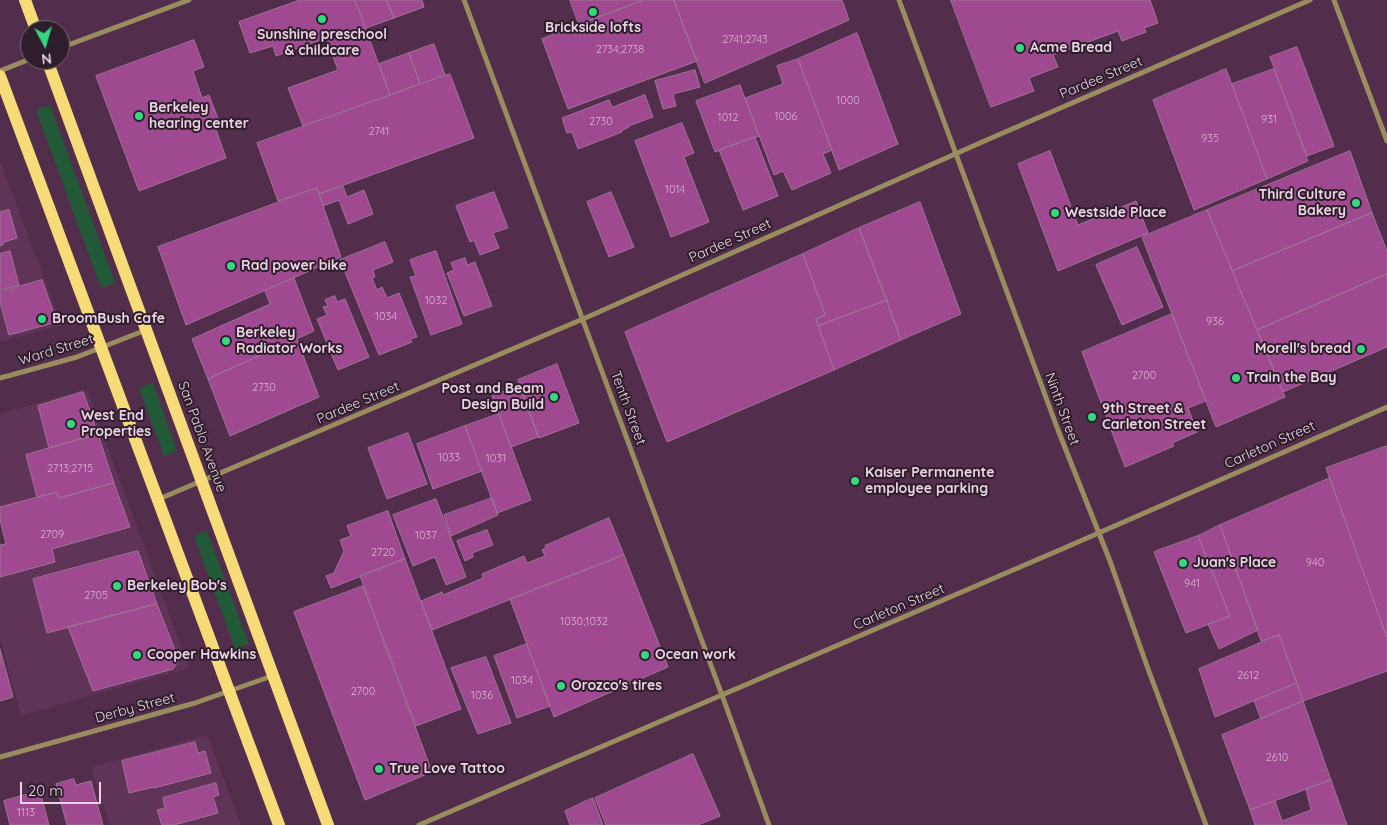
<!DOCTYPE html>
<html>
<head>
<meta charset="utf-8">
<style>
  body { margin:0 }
  #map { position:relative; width:1387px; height:825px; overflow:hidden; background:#532d4c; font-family:Quicksand,sans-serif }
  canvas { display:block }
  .north { position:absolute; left:20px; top:20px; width:50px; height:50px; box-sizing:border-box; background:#2e1d2a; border:1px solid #7a6575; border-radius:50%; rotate:174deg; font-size:14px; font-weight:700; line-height:20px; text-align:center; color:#ebd2e5 }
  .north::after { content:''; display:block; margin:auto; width:18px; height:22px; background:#35d881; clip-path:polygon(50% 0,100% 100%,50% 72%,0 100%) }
  .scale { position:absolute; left:20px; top:782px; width:81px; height:22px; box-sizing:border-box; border:2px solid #ebd2e5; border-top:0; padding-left:6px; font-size:15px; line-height:18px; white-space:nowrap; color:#ebd2e5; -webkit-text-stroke:4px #2e1d2a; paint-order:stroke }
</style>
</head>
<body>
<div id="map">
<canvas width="1387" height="825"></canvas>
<div class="north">N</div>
<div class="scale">20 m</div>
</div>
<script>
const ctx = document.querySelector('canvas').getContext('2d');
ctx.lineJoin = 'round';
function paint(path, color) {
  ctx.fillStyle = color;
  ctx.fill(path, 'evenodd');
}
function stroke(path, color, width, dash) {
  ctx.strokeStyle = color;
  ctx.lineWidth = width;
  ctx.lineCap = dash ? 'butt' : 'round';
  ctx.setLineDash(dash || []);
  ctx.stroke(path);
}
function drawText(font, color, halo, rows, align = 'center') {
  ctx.font = font + ' Quicksand,sans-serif';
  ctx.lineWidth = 4;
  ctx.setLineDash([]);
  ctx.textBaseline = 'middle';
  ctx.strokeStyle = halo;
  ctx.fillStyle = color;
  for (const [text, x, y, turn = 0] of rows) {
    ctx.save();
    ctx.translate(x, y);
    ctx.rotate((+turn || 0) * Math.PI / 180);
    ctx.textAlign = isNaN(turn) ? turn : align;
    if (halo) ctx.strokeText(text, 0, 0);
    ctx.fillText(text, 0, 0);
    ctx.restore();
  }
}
paint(new Path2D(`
  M0 160 62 325 0 342Z
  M86 389 189 668 21 716 0 638V545L6 543 0 521V414Z
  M207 735 241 825H110L91 767Z`), '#603358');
paint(new Path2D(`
  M50 105 115 283 101 288 36 110Z
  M153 383 177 451 164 456 139 388Z
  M207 531 249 644 235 649 194 536Z`), '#225a38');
const building = new Path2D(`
  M300 0H355L390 95 303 126 288 88 338 70 326 38 276 56 273 46 250 53 239 22Z
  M355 0H387L394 18 366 28Z
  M387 0H422L424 7 394 18Z
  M570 0H644L579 24Z
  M644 0H674L697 61 568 109 542 39Z
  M674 0H842L849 20 705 83Z
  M951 0H1150L1158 23 1144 28 1146 32 1122 41 1118 31 1053 55 1058 67 1029 78 1034 91 991 107Z
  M857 33 898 144 839 170 798 59Z
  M194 40 204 67 193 71 202 98 209 95 220 124 215 127 226 158 139 191 96 76Z
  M434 44 445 75 420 84 409 53Z
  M1297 47 1334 146 1307 156 1270 57Z
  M409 53 420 84 390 95 379 64Z
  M798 59 832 150 823 154 831 173 792 190 783 171 774 175 745 98 783 84 777 66Z
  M1226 69 1267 179 1194 210 1153 100Z
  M1274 69 1308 161 1267 179 1232 84Z
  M695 70 700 87 673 94 676 106 663 109 655 81Z
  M450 74 474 138 319 194 317 188 278 201 257 143Z
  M740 85 759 136 715 152 696 101Z
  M645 95 653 117 629 126V127L621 131 622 132 578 149 572 132 567 133 562 118 609 100 612 107Z
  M682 123 694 153 684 157 709 222 671 237 635 141Z
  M755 137 778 196 743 210 719 150Z
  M1050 151 1078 225 1136 201 1148 233 1058 271 1018 164Z
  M1350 151 1372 213 1232 271 1207 210Z
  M343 186 347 197 364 190 373 214 348 224 339 200 323 206 319 194Z
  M317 188 341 257 186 325 158 247Z
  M494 192 508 228 493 233 499 248 480 255 474 240 470 242 456 206Z
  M611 192 634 247 609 257 587 202Z
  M920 202 961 314 901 340 859 228Z
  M9 210 17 238 4 242V244L0 246V212Z
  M1207 210 1285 397 1216 427 1142 237Z
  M1372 213 1387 251V274L1257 330 1232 271Z
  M859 228 887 300 818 326 816 319 825 315 803 254Z
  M385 242 393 262 373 270 375 277 372 278 377 290 382 287 387 298 399 293 417 337 410 339 412 342 379 355 340 260Z
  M1137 247 1163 307 1122 325 1096 265Z
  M10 251 19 285 0 290V254Z
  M436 251 462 324 431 335 410 277 416 276 410 260Z
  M803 254 825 315 816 319 834 370 667 442 625 332Z
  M465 258 467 265 475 262 492 306 464 316 447 273 454 270 451 263Z
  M1387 274V347L1283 392 1257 330Z
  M294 278 314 331 208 379 192 339 270 304 265 291Z
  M42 280 57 322 9 335 0 302V292Z
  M335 296 337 302 345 299 369 357 338 370 317 319 327 315 323 307 328 306 325 300Z
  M887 300 901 340 834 370 818 326Z
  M1172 314 1206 401 1188 408 1197 432 1172 443 1174 446 1125 467 1082 352Z
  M297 339 319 397 230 436 208 379Z
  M557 364 579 423 539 438 518 380Z
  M520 386 538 437 511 447 492 396Z
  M83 392 98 434 49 448 38 406Z
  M499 414 531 500 497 513 465 426Z
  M465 426 482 471 433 489 417 444Z
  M408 433 427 484 387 499 368 448Z
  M98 434 114 483 58 498 57 492 37 497 26 455Z
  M1387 446V638L1326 468Z
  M1330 478 1387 638V671L1303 701 1279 635 1261 641 1220 525Z
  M114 483 130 527 52 549 55 562 0 577V545L6 544 0 520V507L57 492 58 498Z
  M492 498 498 515 451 536 444 515Z
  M436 499 466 577 446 585 435 557 413 566 393 515Z
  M388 511 405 559 331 588 326 576 334 573 344 551 340 540 351 536 347 526Z
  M609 518 624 555 432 630 421 601 442 592 443 595 483 578 482 574 524 556 527 563 545 556 542 550 546 548 545 546Z
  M1220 525 1258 630 1219 649 1208 624 1230 616 1198 536Z
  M487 530 493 545 472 553 473 557 465 561 457 541Z
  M1198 536 1230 616 1186 633 1154 552Z
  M138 551 157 604 47 633 33 579Z
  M624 555 668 667 554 717 510 599Z
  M405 559 461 709 416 726 360 576Z
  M363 586 432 772 365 800 294 612Z
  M157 604 179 660 173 669 93 691 68 627Z
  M1279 635 1297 683 1215 717 1199 669Z
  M527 644 550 706 517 718 494 656Z
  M0 649 13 697 0 701Z
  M486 657 511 723 478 734 451 668Z
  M1297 683 1303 701 1261 719 1254 701Z
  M1303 701 1331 780 1250 810 1222 735Z
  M195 742 198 753 205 751 211 773 154 788V787L129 793 122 761Z
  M693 754 720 816 698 825H606L595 798Z
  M74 779 76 785 91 781 103 825H67L56 784Z
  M1331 780 1347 825H1255L1250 810 1275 801 1282 821 1311 810 1306 789Z
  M216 783 219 795 213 797 218 813 174 825H162L157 810 165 808 163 798Z
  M40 791 49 825H10L4 801Z
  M593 798 603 825H570L565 811Z`);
paint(building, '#9f4990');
stroke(building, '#9f7396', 1);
stroke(new Path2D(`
  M464 0 722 695 769 825
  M899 0 1058 430 1110 561 1147 666 1206 825
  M1334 0 1387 141
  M60 48 189 0
  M0 71 30 59
  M0 378 77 357 146 330
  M159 499 583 319 989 139 1310 0
  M0 757 195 703 272 676
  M419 825 1062 549 1387 407`), '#998c5e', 5);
stroke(new Path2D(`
  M25 0 36 30
  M47 60 328 825
  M0 76 279 825`), '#f6db78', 12);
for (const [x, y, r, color] of [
  [593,12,5,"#35d881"],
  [322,19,5,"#35d881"],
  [1020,48,5,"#35d881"],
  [139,116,5,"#35d881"],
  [1356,203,5,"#35d881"],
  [1055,213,5,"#35d881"],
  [231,266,5,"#35d881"],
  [42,319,5,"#35d881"],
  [226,341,5,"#35d881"],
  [1361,349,5,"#35d881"],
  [1236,378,5,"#35d881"],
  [554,397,5,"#35d881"],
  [1092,417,5,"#35d881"],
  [71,424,5,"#35d881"],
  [855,481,5,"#35d881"],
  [1183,563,5,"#35d881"],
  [117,586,5,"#35d881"],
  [137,655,5,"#35d881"],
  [645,655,5,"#35d881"],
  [561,686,5,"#35d881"],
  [379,769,5,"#35d881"]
]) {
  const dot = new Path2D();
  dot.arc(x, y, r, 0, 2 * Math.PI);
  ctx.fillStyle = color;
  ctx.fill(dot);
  stroke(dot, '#2e1d2a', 2);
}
drawText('11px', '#d8b0d0', null, [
  ["2741;2743",745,40],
  ["2734;2738",620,50],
  ["1000",848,101],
  ["1006",786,117],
  ["1012",728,118],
  ["931",1269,120],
  ["2730",601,122],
  ["2741",379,132],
  ["935",1210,139],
  ["1014",675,190],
  ["1032",436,301],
  ["1034",386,317],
  ["936",1215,322],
  ["2700",1144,376],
  ["2730",264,388],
  ["1033",449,458],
  ["1031",496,459],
  ["2713;2715",70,469],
  ["2709",52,535],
  ["1037",426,536],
  ["2720",383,553],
  ["940",1315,563],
  ["941",1192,584],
  ["2705",96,596],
  ["1030;1032",584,622],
  ["2612",1248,676],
  ["1034",522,681],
  ["2700",363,692],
  ["1036",482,696],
  ["2610",1277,758],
  ["1113",26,813]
]);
drawText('bold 14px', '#ebd2e5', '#2e1d2a', [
  ["Brickside lofts",593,28,"center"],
  ["Sunshine preschool",322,35,"center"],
  ["& childcare",322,51,"center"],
  ["Acme Bread",1030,48],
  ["Berkeley",149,108],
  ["hearing center",149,124],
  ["Third Culture",1346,195,"right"],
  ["Bakery",1346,211,"right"],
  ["Westside Place",1065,213],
  ["Rad power bike",241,266],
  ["BroomBush Cafe",52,319],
  ["Berkeley",236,333],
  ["Radiator Works",236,349],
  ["Morell's bread",1351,349,"right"],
  ["Train the Bay",1246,378],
  ["Post and Beam",544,389,"right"],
  ["Design Build",544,405,"right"],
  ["9th Street &",1102,409],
  ["Carleton Street",1102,425],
  ["West End",81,416],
  ["Properties",81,432],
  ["Kaiser Permanente",865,473],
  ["employee parking",865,489],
  ["Juan's Place",1193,563],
  ["Berkeley Bob's",127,586],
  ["Cooper Hawkins",147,655],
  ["Ocean work",655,655],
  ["Orozco's tires",571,686],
  ["True Love Tattoo",389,769]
], 'left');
drawText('14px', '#ebd2e5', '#2e1d2a', [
  ["Pardee Street",1101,78,-23],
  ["Pardee Street",730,241,-24],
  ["Ward Street",56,350,-17],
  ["Pardee Street",358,403,-23],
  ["Tenth Street",628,408,70],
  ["Ninth Street",1062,409,70],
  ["San Pablo Avenue",202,437,70],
  ["Carleton Street",1270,445,-24],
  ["Carleton Street",899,607,-23],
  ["Derby Street",135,708,-15]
]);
</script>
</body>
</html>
